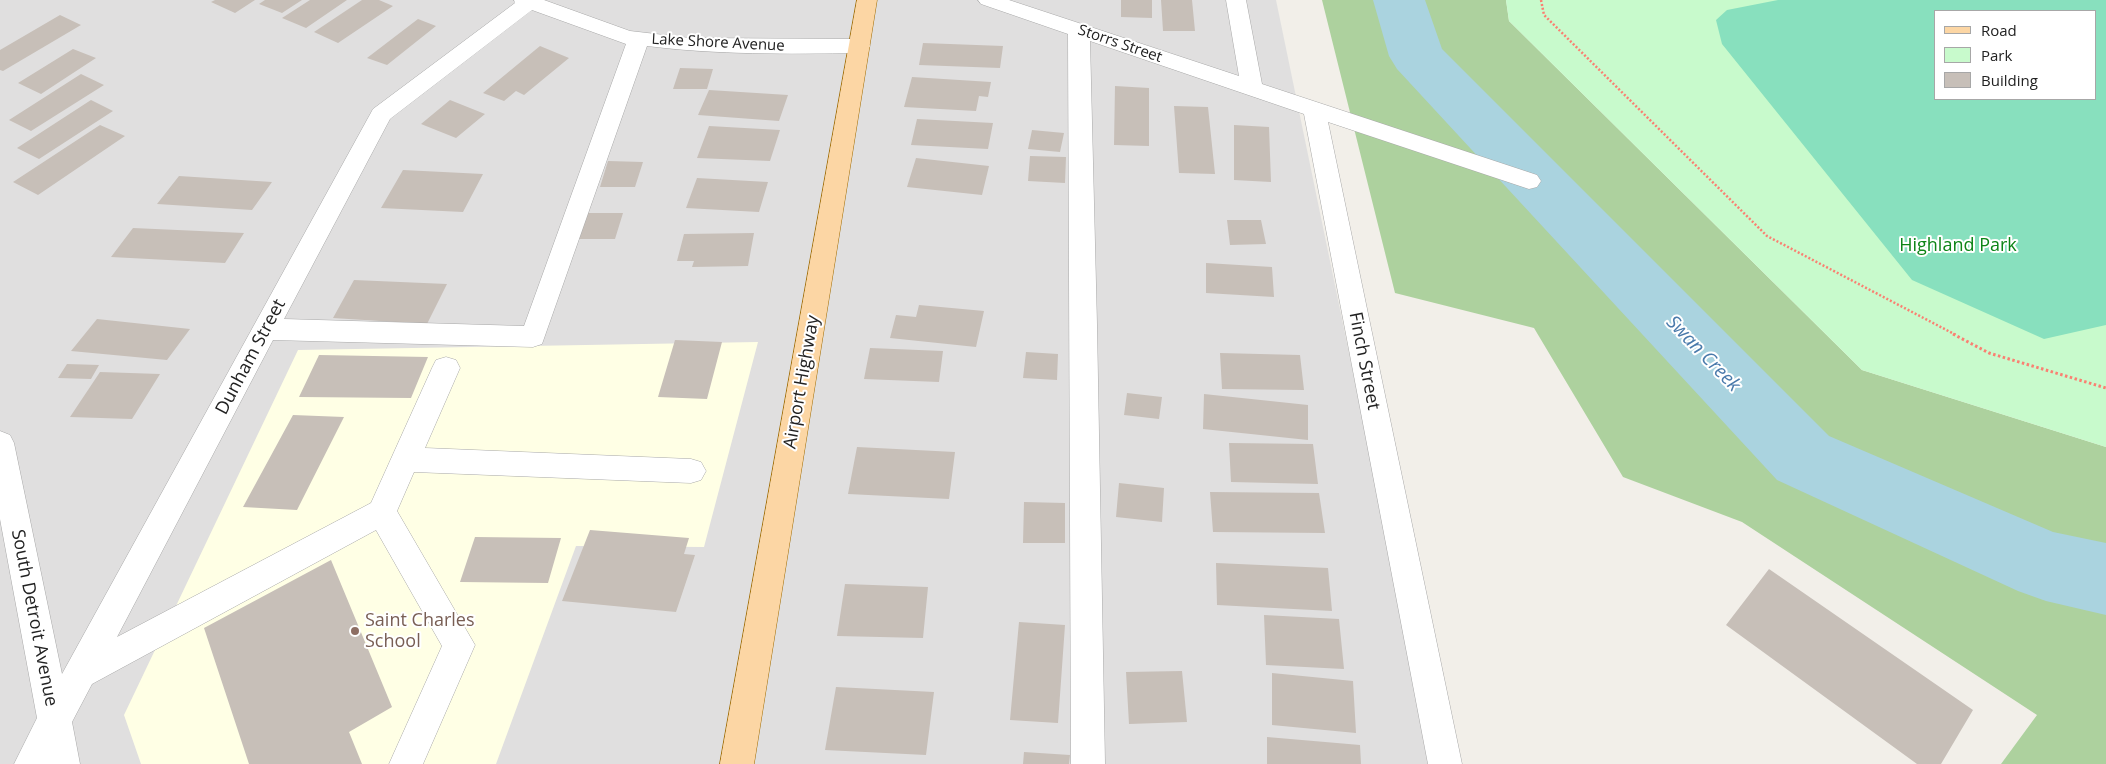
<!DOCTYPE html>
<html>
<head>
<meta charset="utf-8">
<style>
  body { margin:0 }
  #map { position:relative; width:2106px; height:764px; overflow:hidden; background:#f2efe9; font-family:"Open Sans",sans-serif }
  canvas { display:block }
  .legend { position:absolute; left:1934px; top:10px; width:162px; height:90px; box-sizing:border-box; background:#fff; border:1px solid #a7a7a7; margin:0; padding:6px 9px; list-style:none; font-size:15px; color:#222 }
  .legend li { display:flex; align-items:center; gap:10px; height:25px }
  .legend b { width:25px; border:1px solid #a7a7a7 }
</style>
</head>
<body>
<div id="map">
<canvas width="2106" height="764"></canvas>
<ul class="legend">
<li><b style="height:6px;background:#fcd6a4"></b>Road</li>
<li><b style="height:14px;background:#c8facc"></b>Park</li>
<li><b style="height:14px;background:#c7bfb8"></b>Building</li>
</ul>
</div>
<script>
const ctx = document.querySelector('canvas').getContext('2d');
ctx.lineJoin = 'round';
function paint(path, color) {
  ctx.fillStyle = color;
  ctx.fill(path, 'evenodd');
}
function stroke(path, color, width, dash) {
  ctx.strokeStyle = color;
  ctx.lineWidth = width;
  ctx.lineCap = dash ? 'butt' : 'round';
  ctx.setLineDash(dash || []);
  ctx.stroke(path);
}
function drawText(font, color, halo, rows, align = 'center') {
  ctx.font = font + ' "Open Sans",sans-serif';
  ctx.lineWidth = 4;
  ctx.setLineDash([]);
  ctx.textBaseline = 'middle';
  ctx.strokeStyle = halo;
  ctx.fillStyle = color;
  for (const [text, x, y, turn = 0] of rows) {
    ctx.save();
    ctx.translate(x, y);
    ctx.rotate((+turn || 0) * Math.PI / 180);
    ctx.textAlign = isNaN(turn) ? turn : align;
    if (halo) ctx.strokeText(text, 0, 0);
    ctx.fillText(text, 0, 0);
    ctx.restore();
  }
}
paint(new Path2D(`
  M0 0H1276L1434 764H0Z`), '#e0dfdf');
paint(new Path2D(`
  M758 342 704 547 576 546 496 764H141L124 715 298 350Z`), '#ffffe5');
paint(new Path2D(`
  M1322 0H1506L1509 21 1862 370 2106 447V764H2001L2037 715 1742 522 1623 477 1534 328 1395 293Z`), '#add19e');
paint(new Path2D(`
  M1506 0H2106V447L1862 370 1509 21ZM1935 11H2095V99H1935Z`), '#c8facc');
paint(new Path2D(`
  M1778 0H2106V325L2044 339 1912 280 1722 44 1716 20 1727 10ZM1935 11H2095V99H1935Z`), '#88e0be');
paint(new Path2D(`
  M1373 0H1425L1442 49 1829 436 2053 532 2106 543V615L2046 601 2018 591 1777 480 1397 69 1389 56Z`), '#aad3df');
paint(new Path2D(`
  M215 0H255L235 13 211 2Z
  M265 0H302L282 13 259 4Z
  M310 0H347L306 28 282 18Z
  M362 0H379L393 6 338 43 314 32Z
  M1121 0H1152V18L1121 17Z
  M1161 0H1192L1195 31H1163Z
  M60 15 81 25 3 71 0 70V50Z
  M418 19 436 26 387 65 367 58Z
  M923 43 1003 46 1000 68 919 65Z
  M540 46 569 58 524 95 516 91 504 101 483 93Z
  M73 49 96 58 41 94 18 83Z
  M680 68 713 69 707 89H673Z
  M81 74 104 85 31 131 9 120Z
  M912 77 991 82 988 97 979 96 976 111 904 107Z
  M1115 86 1149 88V146L1114 145Z
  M709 90 788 95 779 121 698 115Z
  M91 100 113 111 39 159 17 148Z
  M450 100 485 114 456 138 421 124Z
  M1174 106 1208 107 1215 174 1179 173Z
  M917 119 993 123 988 149 911 145Z
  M100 125 125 136 38 195 13 182Z
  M1234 125 1269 127 1271 182 1234 180Z
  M709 126 780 130 770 161 697 158Z
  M1032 130 1064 133 1060 152 1028 149Z
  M1030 156 1066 157 1065 183 1028 181Z
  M916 158 989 166 982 195 907 187Z
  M608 161 643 162 635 187H600Z
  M403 170 483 174 463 212 381 208Z
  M179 176 272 182 252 210 157 204Z
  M697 178 768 182 759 212 686 208Z
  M586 213H623L615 239H577Z
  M1227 220H1261L1266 244 1230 245Z
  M133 228 244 233 225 263 111 257Z
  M754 233 748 266 692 267 694 261H677L684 234Z
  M1206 263 1272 267 1274 297 1206 293Z
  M354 280 447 284 427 324 333 318Z
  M919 305 984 311 976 347 890 338 896 315 916 317Z
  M97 319 190 329 167 360 71 351Z
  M675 340 722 342 707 399 658 397Z
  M870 348 943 351 939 382 864 379Z
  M1026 352 1058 354 1057 380 1023 378Z
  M1220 353 1300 355 1304 390 1222 389Z
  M319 355 428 357 411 398 299 397Z
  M67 364 99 365 91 379 58 378Z
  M100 372 160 374 132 419 70 417Z
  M1127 393 1162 397 1159 419 1124 415Z
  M1204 394 1308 405V440L1203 429Z
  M293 415 344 417 297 510 243 507Z
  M1229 443 1313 444 1318 484 1231 482Z
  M857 447 955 452 949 499 848 494Z
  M1119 483 1164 488 1162 522 1116 517Z
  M1210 492 1319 493 1325 533 1213 532Z
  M1024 502 1065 503V543H1023Z
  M590 530 689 538 684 554 695 555 676 612 562 601Z
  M475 537 561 538 548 583 460 582Z
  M331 560 392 707 349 732 362 764H249L204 628Z
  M1216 563 1328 568 1332 611 1217 605Z
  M1769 569 1973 710 1941 764H1917L1726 625Z
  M845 584 928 587 923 638 837 636Z
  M1264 615 1339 619 1344 669 1266 665Z
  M1019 622 1065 625 1058 723 1010 720Z
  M1182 671 1187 722 1129 724 1126 672Z
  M1272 673 1353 681 1356 733 1272 725Z
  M836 687 934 692 926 755 825 750Z
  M1267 737 1360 745 1361 764H1267Z
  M1024 752 1070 755 1069 764H1023Z`), '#c7bfb8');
const minor = new Path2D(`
  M514 0H544L630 31 690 38 859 39 867 41 870 46 867 51 859 53C788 54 717 55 647 46L542 344 533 347 273 340 117 637 371 503 432 368 436 360 446 357 456 360 460 368 425 448 691 459 701 462 706 471 701 480 691 483 414 472 397 511 475 645 423 764H389L442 646 376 530 92 684 72 722 80 764H14L37 718 0 519V431L10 435 14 443 62 674 373 109 515 3ZM532 10 626 44 524 326 284 319 390 119Z
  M978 0H1009L1239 76 1226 0H1246L1262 84 1537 175 1541 181 1537 187 1529 189 1328 122 1462 764H1428L1304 114 1090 41 1097 325 1105 764H1071L1068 34 981 4Z`);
const major = new Path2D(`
  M857 0H877L754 764H720Z`);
stroke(minor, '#a9a9a9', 1);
stroke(major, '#a06b00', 1);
stroke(new Path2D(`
  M1541 0 1544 15 1767 236 1956 335`), '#fa8072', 2.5, [2, 2]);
stroke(new Path2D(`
  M1953 334 1989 353 2106 388`), '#fa8072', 3, [2.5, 2.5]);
paint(minor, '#fff');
paint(major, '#fcd6a4');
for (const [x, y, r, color] of [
  [355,631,5,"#8d6e63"]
]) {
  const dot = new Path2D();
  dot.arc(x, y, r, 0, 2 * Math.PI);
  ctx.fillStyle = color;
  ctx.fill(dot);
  stroke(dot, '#fff', 2);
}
drawText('15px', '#222', '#fff', [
  ["Lake Shore Avenue",718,43,3],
  ["Storrs Street",1120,44,19]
]);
drawText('18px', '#0c8416', '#fff', [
  ["Highland Park",1958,246]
]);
drawText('18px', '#222', '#fff', [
  ["Dunham Street",251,357,-62],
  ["Finch Street",1364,361,79],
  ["Airport Highway",802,382,-80],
  ["South Detroit Avenue",34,618,79]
]);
drawText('18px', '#785e54', '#fff', [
  ["Saint Charles",365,621],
  ["School",365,642]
], 'left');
drawText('italic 19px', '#4a7aab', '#fff', [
  ["Swan Creek",1703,354,46]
]);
</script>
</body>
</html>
